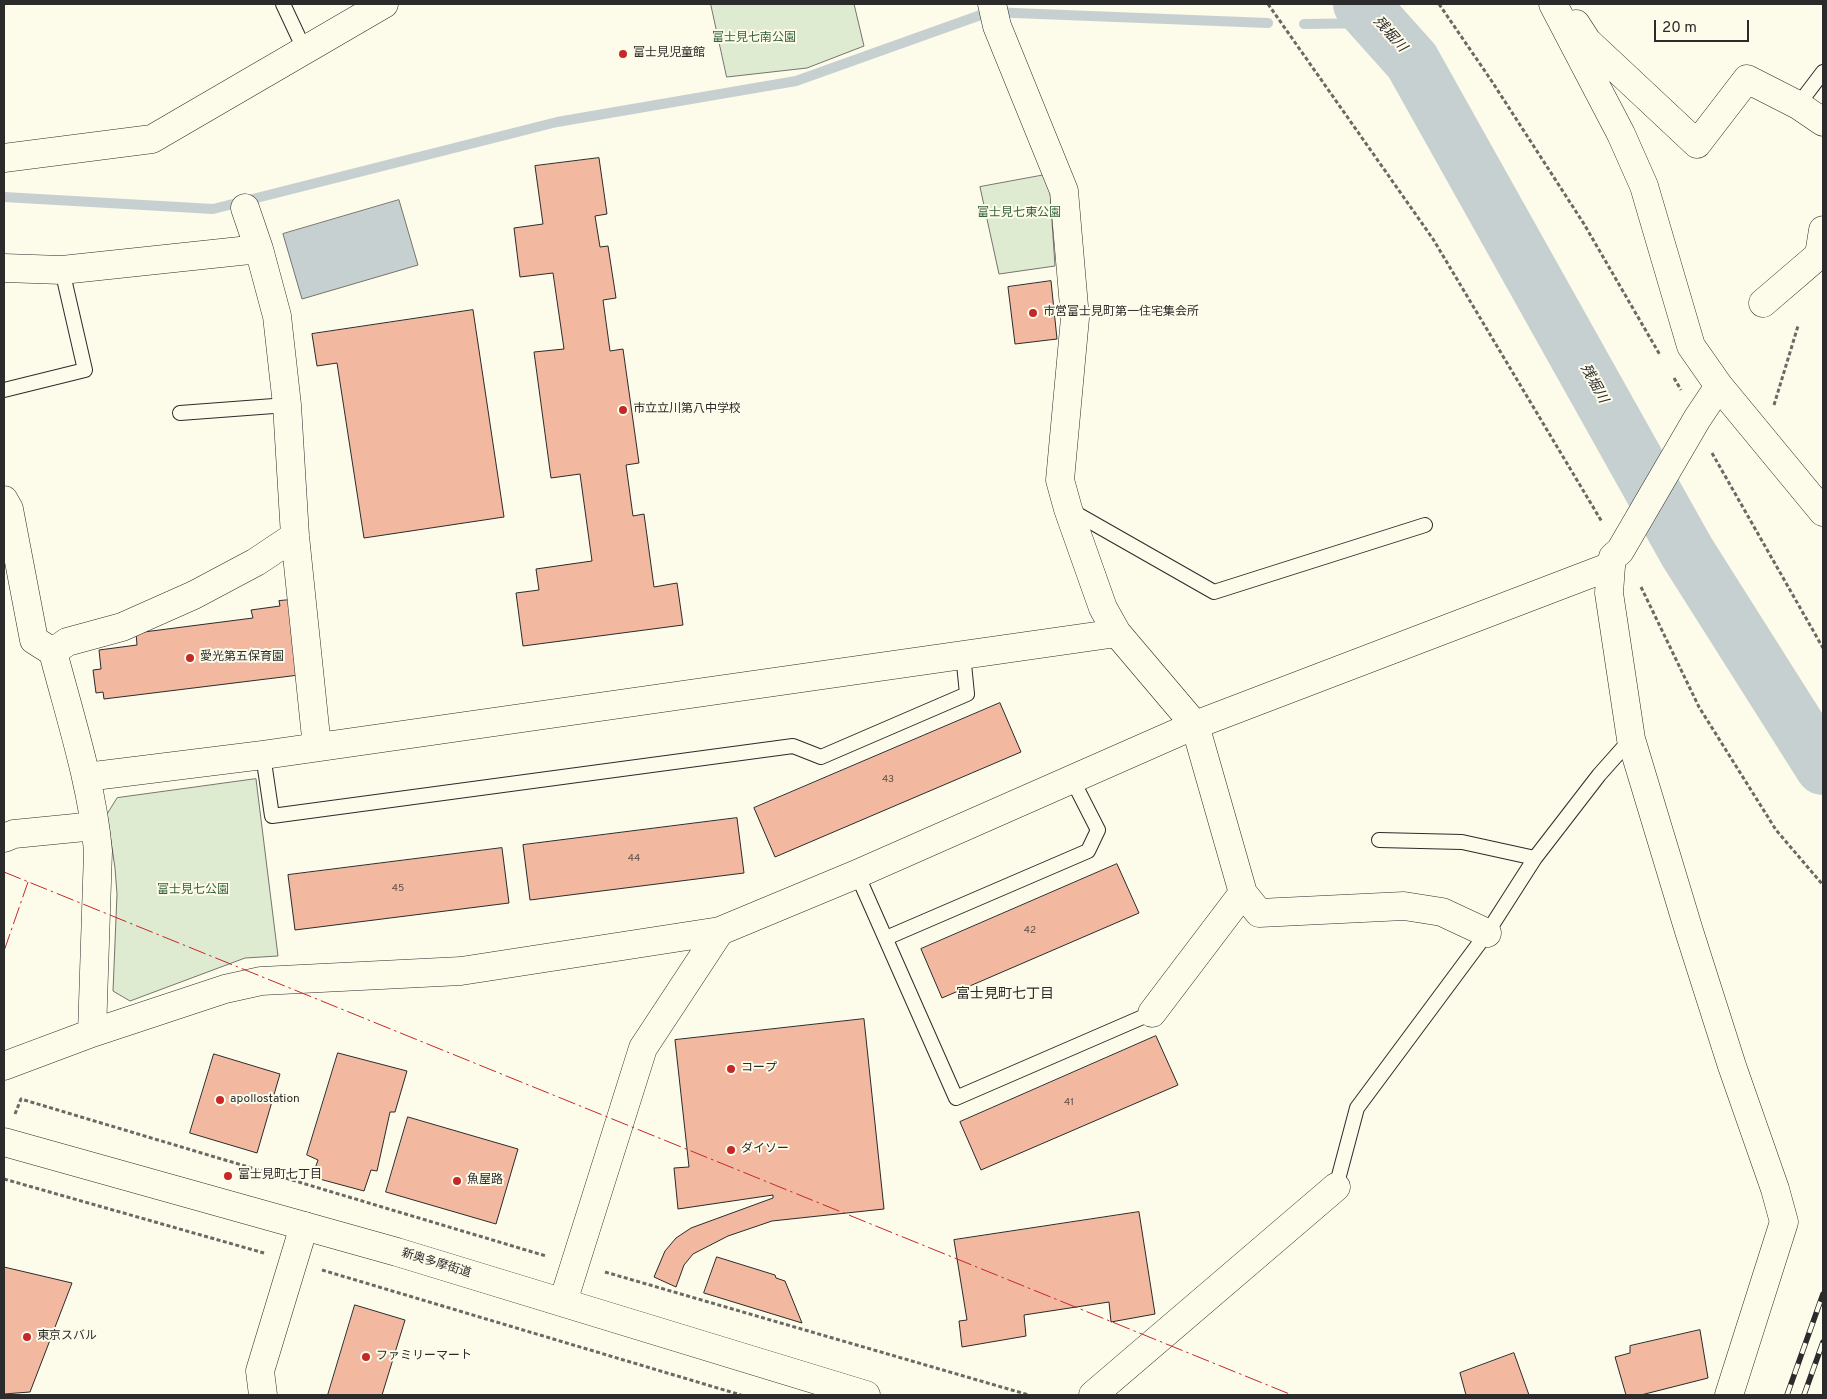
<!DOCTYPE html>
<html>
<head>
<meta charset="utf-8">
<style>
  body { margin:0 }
  #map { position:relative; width:1827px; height:1399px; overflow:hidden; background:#fdfbea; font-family:Overpass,sans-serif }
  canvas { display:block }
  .frame { position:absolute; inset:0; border:5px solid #2b2b2b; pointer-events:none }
  .scale { position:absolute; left:1654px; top:20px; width:95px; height:22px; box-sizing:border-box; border:2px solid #2b2b2b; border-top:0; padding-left:6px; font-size:15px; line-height:18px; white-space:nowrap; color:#2b2b2b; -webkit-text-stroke:4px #fdfbea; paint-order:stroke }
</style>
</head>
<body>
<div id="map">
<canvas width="1827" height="1399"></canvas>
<div class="frame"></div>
<div class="scale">20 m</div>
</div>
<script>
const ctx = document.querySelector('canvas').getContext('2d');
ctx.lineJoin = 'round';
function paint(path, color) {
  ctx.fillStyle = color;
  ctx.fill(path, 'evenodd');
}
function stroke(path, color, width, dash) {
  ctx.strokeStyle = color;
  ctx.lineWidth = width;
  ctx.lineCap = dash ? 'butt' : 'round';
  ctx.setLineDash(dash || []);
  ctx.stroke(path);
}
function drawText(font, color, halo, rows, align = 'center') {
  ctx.font = font + ' Overpass,"Noto Sans JP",sans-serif';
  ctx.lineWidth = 4;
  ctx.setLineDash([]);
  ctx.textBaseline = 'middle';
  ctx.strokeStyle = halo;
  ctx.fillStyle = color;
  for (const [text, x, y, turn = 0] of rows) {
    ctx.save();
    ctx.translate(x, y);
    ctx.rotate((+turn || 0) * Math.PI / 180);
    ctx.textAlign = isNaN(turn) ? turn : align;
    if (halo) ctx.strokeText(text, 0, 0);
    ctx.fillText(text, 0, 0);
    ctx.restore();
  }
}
const green = new Path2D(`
  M711 4H854L864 46 807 68 727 77Z
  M1045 175 1050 192 1055 266 999 274 980 187Z
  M256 779 278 956 245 958 130 1001 113 991 117 894 115 868 107 814 117 798Z`);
paint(green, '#deebd1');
stroke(green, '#74746e', 1);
const water = new Path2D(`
  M399 200 418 265 302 299 283 234Z`);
paint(water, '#c7d0d0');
stroke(water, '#74746e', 1);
stroke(new Path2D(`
  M1304 24 1377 23
  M4 197 213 209 557 122 796 81 989 12 1268 23`), '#c7d0d0', 10);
stroke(new Path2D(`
  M1361 4 1412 61 1687 552 1823 767`), '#c7d0d0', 56);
const building = new Path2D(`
  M599 158 607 214 595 216 600 247 608 246 616 298 603 300 610 351 623 349 639 463 626 465 633 516 644 514 654 587 677 583 683 625 523 646 516 593 539 590 536 569 592 561 580 474 551 478 534 352 564 349 553 273 520 277 514 228 543 224 535 166Z
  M1051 281 1057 339 1015 344 1008 287Z
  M473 310 504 517 364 538 337 363 317 366 312 334Z
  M290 600 299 675 104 699 103 692 96 693 93 670 101 669 99 650 137 645 136 633 253 618 251 610 280 606 279 601Z
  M1000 703 1021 752 775 857 754 808Z
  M737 818 744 873 530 900 523 845Z
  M502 848 509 903 295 930 288 875Z
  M1117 864 1139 913 942 998 921 949Z
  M864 1019 884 1209 772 1221 728 1236 693 1254 684 1265 676 1287 654 1277 665 1251 676 1238 691 1228 773 1198V1195L678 1209 674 1168 689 1167 675 1040Z
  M1156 1036 1178 1085 981 1170 960 1122Z
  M338 1053 407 1071 395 1112H390L377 1171 371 1170 364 1191 312 1177 318 1160 307 1155Z
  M214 1054 280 1074 257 1153 190 1133Z
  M408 1117 518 1149 496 1224 386 1192Z
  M1139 1212 1155 1314 1111 1322 1109 1302 1024 1315 1026 1336 962 1347 959 1321 967 1320 954 1240Z
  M717 1257 775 1275 776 1278 785 1281 802 1323 704 1293Z
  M4 1267 72 1283 30 1392 4 1394Z
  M355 1305 405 1320 382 1395H328Z
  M1700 1330 1708 1378 1641 1395H1626L1615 1357 1630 1353V1346Z
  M1514 1353 1529 1395H1466L1460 1373Z`);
paint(building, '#f2b8a0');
stroke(building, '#2b2b2b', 1);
const lane = new Path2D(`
  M283 4 305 51
  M1798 105 1823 72
  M4 390 85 370 62 270
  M180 413 287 405
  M1070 510 1214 592 1425 525
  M263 755 272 816 793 746 821 757 967 694 963 654
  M1379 840 1462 842 1535 858
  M857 874 956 1098 1152 1013
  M886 938 1088 851 1098 830 1072 779
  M1336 1187 1357 1108 1487 933 1535 858 1599 775 1631 739`);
const street = new Path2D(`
  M1553 4 1621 134 1644 186 1691 346 1719 386
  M1576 24 1587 41 1697 144 1747 79 1798 105 1823 122
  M4 158 152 139 384 4
  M245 208 259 249
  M4 268 62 270 259 249 277 316 287 405 295 536 317 747
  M1763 303 1819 255 1823 230
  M4 500 9 509 34 640 53 652C70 717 92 784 98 851L92 1033
  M1117 633 1195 725 1243 893 1259 913 1404 906 1442 912 1487 933
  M53 652 67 642 122 627 194 595 256 562 295 536
  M86 777 263 755 1117 633 1103 608 1068 509 1060 480 1075 318 1064 191 997 26 992 4
  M4 838 14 834 95 826
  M1152 1013 1243 893
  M4 1066 92 1033 225 989 261 981 461 971 720 931 857 874 1195 725 1611 566
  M563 1302 643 1048 720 931
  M263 1395 260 1371 304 1226
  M1093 1395 1336 1187
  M1729 1395 1784 1222 1775 1189 1732 1066 1689 931 1631 739 1609 593 1611 566 1613 557 1620 551 1697 419 1719 386 1823 512`);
const primary = new Path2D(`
  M4 1142 397 1252 866 1395`);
stroke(lane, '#2b2b2b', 16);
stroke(street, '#2b2b2b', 29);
stroke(primary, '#2b2b2b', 29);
stroke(new Path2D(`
  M1268 4 1433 239 1602 522
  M1439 4 1491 80 1584 224 1660 355
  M1674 378 1681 390
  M1774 405 1798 326
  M1712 453 1823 648
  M1641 587 1699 707 1776 830 1823 885
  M15 1114 21 1099 546 1256
  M4 1179 264 1253
  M322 1270 741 1395
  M605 1272 1029 1395`), '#6a6964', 3, [4, 2.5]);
stroke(lane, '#fdfbea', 14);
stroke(street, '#fdfbea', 28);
stroke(primary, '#fdfbea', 28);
const rail = new Path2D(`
  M1787 1395 1823 1294
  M1804 1395 1823 1342`);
stroke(rail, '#2b2b2b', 5.5);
stroke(rail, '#fdfbea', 4, [11]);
stroke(new Path2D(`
  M4 872 1292 1395
  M4 951 28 882`), '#c62828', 1, [18, 4, 2.5, 4]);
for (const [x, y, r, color] of [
  [623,54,5,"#c62828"],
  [1033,313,5,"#c62828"],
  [623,410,5,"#c62828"],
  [190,658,5,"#c62828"],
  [731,1069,5,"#c62828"],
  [220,1100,5,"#c62828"],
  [731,1150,5,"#c62828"],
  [228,1176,5,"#c62828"],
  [457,1181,5,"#c62828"],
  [27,1337,5,"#c62828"],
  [366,1357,5,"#c62828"]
]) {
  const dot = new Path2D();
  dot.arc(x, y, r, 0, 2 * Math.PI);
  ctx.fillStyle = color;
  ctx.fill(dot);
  stroke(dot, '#fdfbea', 2);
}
drawText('10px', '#5d4e48', null, [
  ["43",888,780],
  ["44",634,859],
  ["45",398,889],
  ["42",1030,931],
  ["41",1069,1103]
]);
drawText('12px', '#34623c', '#fdfbea', [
  ["富士見七南公園",754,39],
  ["富士見七東公園",1019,214],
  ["富士見七公園",193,891]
]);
drawText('12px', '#2b2b2b', '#fdfbea', [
  ["富士見児童館",633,54],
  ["市営富士見町第一住宅集会所",1043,313],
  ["市立立川第八中学校",633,410],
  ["愛光第五保育園",200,658],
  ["コープ",741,1069],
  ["apollostation",230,1100],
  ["ダイソー",741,1150],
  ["富士見町七丁目",238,1176],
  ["魚屋路",467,1181],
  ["東京スバル",37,1337],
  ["ファミリーマート",376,1357]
], 'left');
drawText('12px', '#2b2b2b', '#fdfbea', [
  ["新奥多摩街道",436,1264,17]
]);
drawText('italic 14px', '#2b2b2b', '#fdfbea', [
  ["残堀川",1389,35,48],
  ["残堀川",1593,384,61]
]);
drawText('14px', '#2b2b2b', '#fdfbea', [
  ["富士見町七丁目",1005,995]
]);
</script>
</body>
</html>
